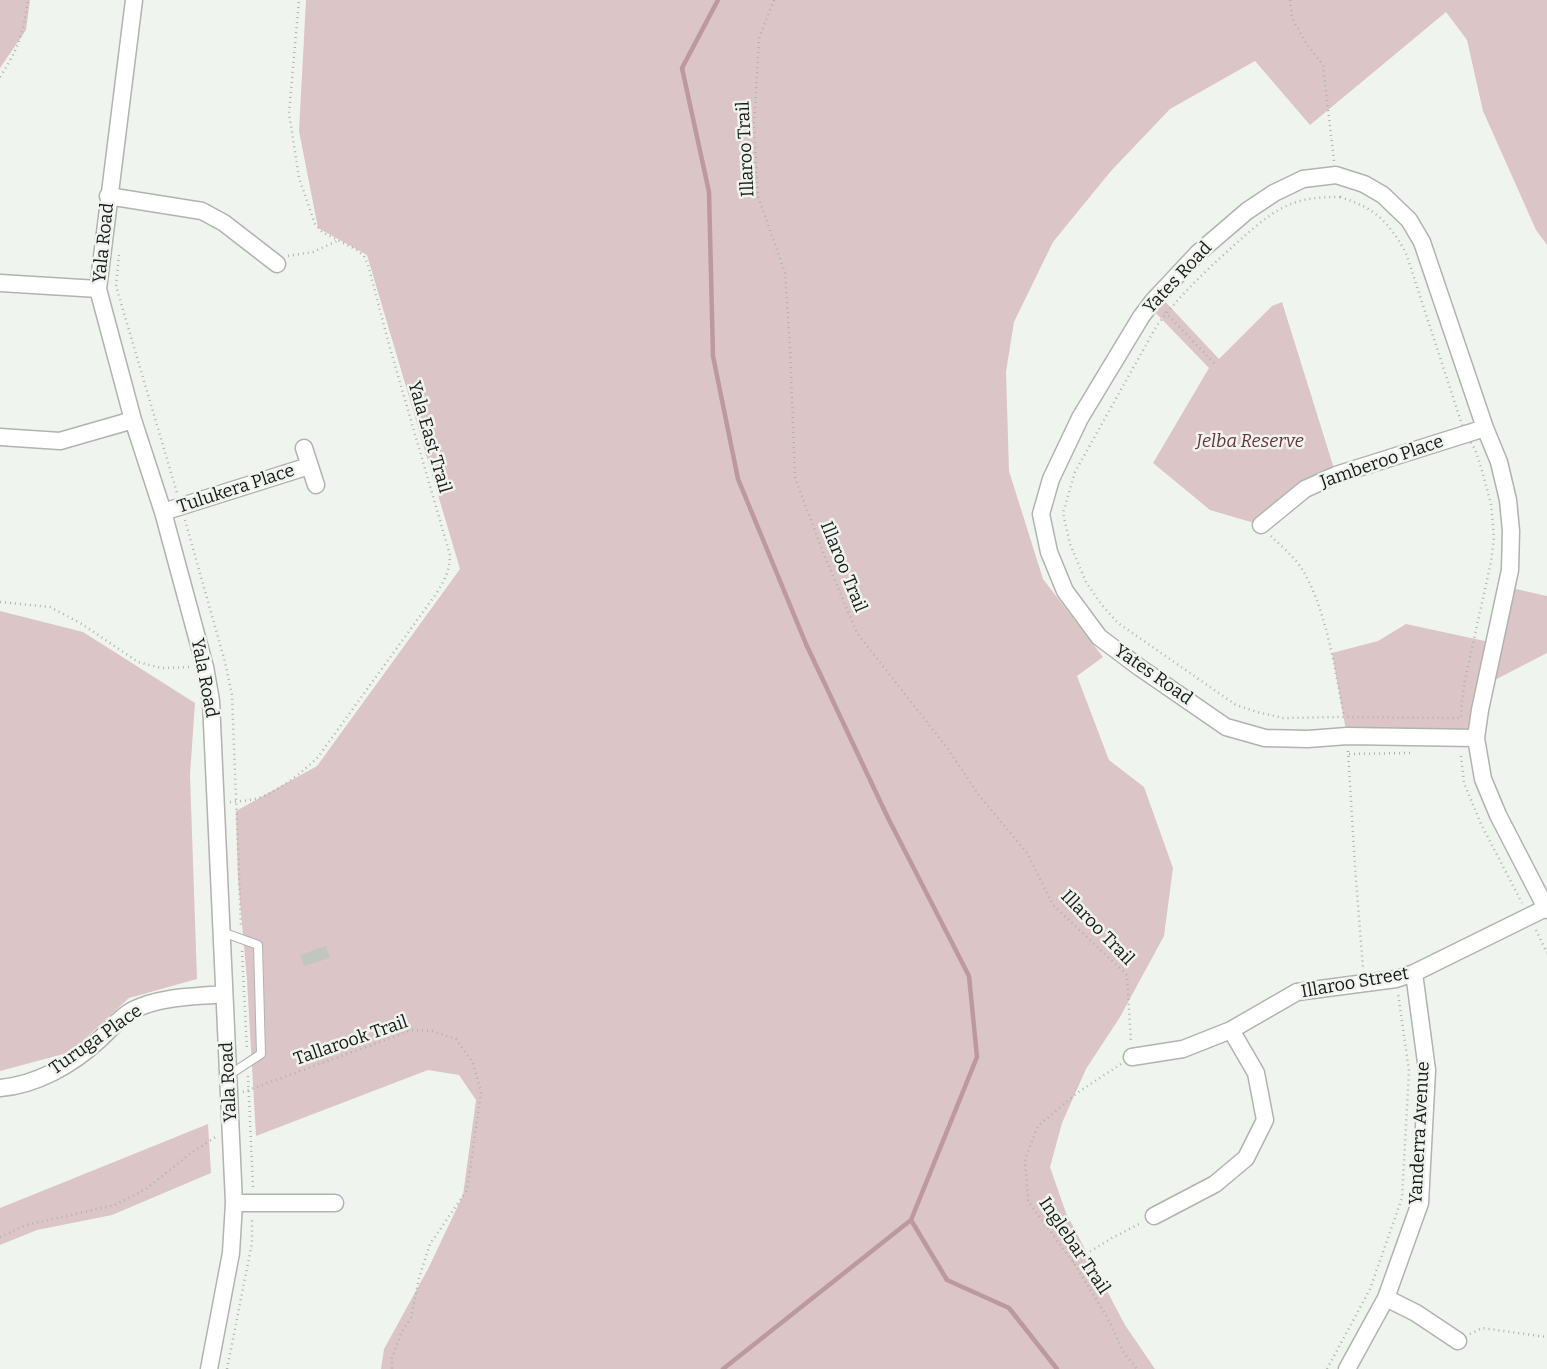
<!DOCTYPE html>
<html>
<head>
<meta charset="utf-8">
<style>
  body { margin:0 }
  canvas { display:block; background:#f0f4ef }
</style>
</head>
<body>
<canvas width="1547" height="1369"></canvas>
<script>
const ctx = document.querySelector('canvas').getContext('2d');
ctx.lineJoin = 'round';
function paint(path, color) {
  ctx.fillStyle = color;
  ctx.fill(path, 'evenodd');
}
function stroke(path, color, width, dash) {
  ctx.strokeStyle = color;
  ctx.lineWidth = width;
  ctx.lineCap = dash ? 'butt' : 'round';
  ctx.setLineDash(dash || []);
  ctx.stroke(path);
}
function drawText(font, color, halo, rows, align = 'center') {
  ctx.font = font + ' Bitter,serif';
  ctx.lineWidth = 5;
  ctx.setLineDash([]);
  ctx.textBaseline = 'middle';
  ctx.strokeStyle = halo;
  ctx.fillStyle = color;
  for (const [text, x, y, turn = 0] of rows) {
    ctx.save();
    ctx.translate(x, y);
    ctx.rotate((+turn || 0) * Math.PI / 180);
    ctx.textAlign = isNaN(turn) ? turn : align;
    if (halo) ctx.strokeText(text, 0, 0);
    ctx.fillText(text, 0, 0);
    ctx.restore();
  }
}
paint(new Path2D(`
  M0 0H30L26 30 0 68Z
  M306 0H1547V245L1536 230 1483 111 1467 40 1446 12 1310 125 1255 61 1170 109 1111 171 1053 242 1014 322 1006 372 1009 471 1043 579 1103 657 1077 676 1109 760 1144 787 1173 868 1164 936 1120 1017 1086 1069 1062 1123 1050 1167 1066 1213 1125 1325 1155 1369H381L384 1349 429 1267 463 1195 476 1100 459 1075 428 1070 256 1136 247 980 238 879 236 811 317 766 460 569 367 255 318 228 299 131Z
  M1159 295 1219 359 1272 306 1282 302 1336 475 1261 525 1210 510 1153 463 1209 368 1149 306Z
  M1507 587 1547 596V653L1485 685 1476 738 1347 736 1332 653 1378 641 1406 624 1494 643Z
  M0 611 83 632 195 703 190 775 197 979 129 998 71 1052 0 1071Z
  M208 1124 211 1173 112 1215 37 1230 0 1245V1208Z`), '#dcc5c7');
stroke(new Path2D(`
  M718 0 682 68 709 192 713 356 738 479 806 644 888 818 969 976 977 1057 911 1220 723 1369
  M911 1220 947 1280 1009 1308 1057 1369`), '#bc999d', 4.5);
paint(new Path2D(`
  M326 946 330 958 304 966 300 955Z`), '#c2c6c1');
const service = new Path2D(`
  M222 932 258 945 261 1054 229 1075`);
const minor = new Path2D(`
  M134 0 98 289 133 420 163 512 205 667 211 701 234 1203 231 1253 209 1369
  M108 196 202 211 224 223 277 264
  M0 283 98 289
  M0 437 60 441 133 420
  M304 448 316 485
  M163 512 309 466
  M1261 525 1305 489 1336 475 1485 428
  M1476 738 1347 736 1308 739 1265 738 1226 727 1139 667 1099 637 1065 591 1049 552 1041 514 1051 479 1080 418 1141 317 1153 301 1198 253 1247 211 1274 193 1303 179 1336 175 1364 184 1383 195 1409 220 1422 242 1485 428 1499 462 1508 500 1511 531 1510 570 1480 710 1476 738 1483 779 1498 815 1547 910
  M1132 1057 1183 1049 1231 1030 1297 992 1396 979 1414 973 1546 908
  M0 1088C36 1085 72 1065 99 1040 109 1031 121 1016 133 1010 161 996 194 997 224 994
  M234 1203H335
  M1154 1216 1215 1184 1246 1158 1265 1120 1256 1073 1231 1030
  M1386 1298 1416 1313 1458 1341
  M1347 1369 1386 1298 1420 1203 1427 1070 1414 973`);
stroke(service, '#b0b3af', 10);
stroke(minor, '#b0b3af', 19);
stroke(new Path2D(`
  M774 0 759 38 754 125 758 196 785 273 790 347 795 478 823 552 857 633 948 749 978 794 1027 853 1053 905 1127 975 1131 1042
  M1290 0 1292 18 1306 43 1323 65 1334 161
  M0 77C19 48 23 34 28 0
  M1340 197C1375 208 1388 221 1406 253L1465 434 1475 449 1481 467 1491 504 1494 537 1491 562 1465 680 1462 700 1461 718 1344 717 1283 718 1257 712 1236 705 1118 623 1101 604 1086 582 1070 544 1063 513 1075 472 1156 327C1180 294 1211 266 1241 239 1254 228 1268 215 1284 207 1302 198 1320 197 1340 197Z
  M119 255 116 286 177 493
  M288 256 313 252 337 241
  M1165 312 1215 364
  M185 520 225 662 232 695 241 928
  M1271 536C1280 545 1292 555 1300 566 1326 605 1335 671 1344 716
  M0 602 50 607 82 624 138 662 161 668 191 667
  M1348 751 1355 867 1363 968
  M1349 754 1410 753
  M1461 756 1464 783 1481 824 1522 903
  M230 802C240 801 251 801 261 797 280 790 304 771 318 757L436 594C444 581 450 571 450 555L390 348 368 265 364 256 357 250 322 232 315 224 299 178 289 113 299 0
  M1536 930 1547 953
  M242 951 247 1050
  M1121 1064 1077 1093 1038 1126 1025 1159 1028 1201 1073 1262 1107 1317 1124 1353 1137 1369
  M248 1076 253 1187
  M243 1092 412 1030 432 1031 456 1039 473 1063 481 1093 467 1190 430 1244 419 1278 411 1318 401 1333 392 1358V1369
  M0 1237 26 1225 115 1205 146 1189 191 1153 217 1136
  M1073 1262 1112 1238 1141 1223
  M1470 1334 1482 1328 1547 1337
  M227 1369 252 1243V1218
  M1327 1369 1370 1289 1402 1198 1409 1071 1398 993`), '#aeb1ad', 2.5, [1, 4]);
stroke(service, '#fff', 8);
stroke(minor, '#fff', 16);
drawText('18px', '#171917', '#f0f4ef', [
  ["Illaroo Trail",746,149,-93],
  ["Yala Road",104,243,-84],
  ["Yates Road",1178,278,-47],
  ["Yala East Trail",429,437,74],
  ["Jamberoo Place",1382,462,-19],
  ["Tulukera Place",236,489,-18],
  ["Illaroo Trail",843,567,68],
  ["Yates Road",1153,675,35],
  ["Yala Road",204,678,79],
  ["Illaroo Trail",1097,928,46],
  ["Illaroo Street",1355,983,-10],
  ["Turuga Place",96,1040,-35],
  ["Tallarook Trail",351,1041,-19],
  ["Yala Road",229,1082,-93],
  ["Yanderra Avenue",1420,1133,-87],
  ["Inglebar Trail",1074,1246,56]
]);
drawText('italic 18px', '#64323b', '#f0f4ef', [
  ["Jelba Reserve",1250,442]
]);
</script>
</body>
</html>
